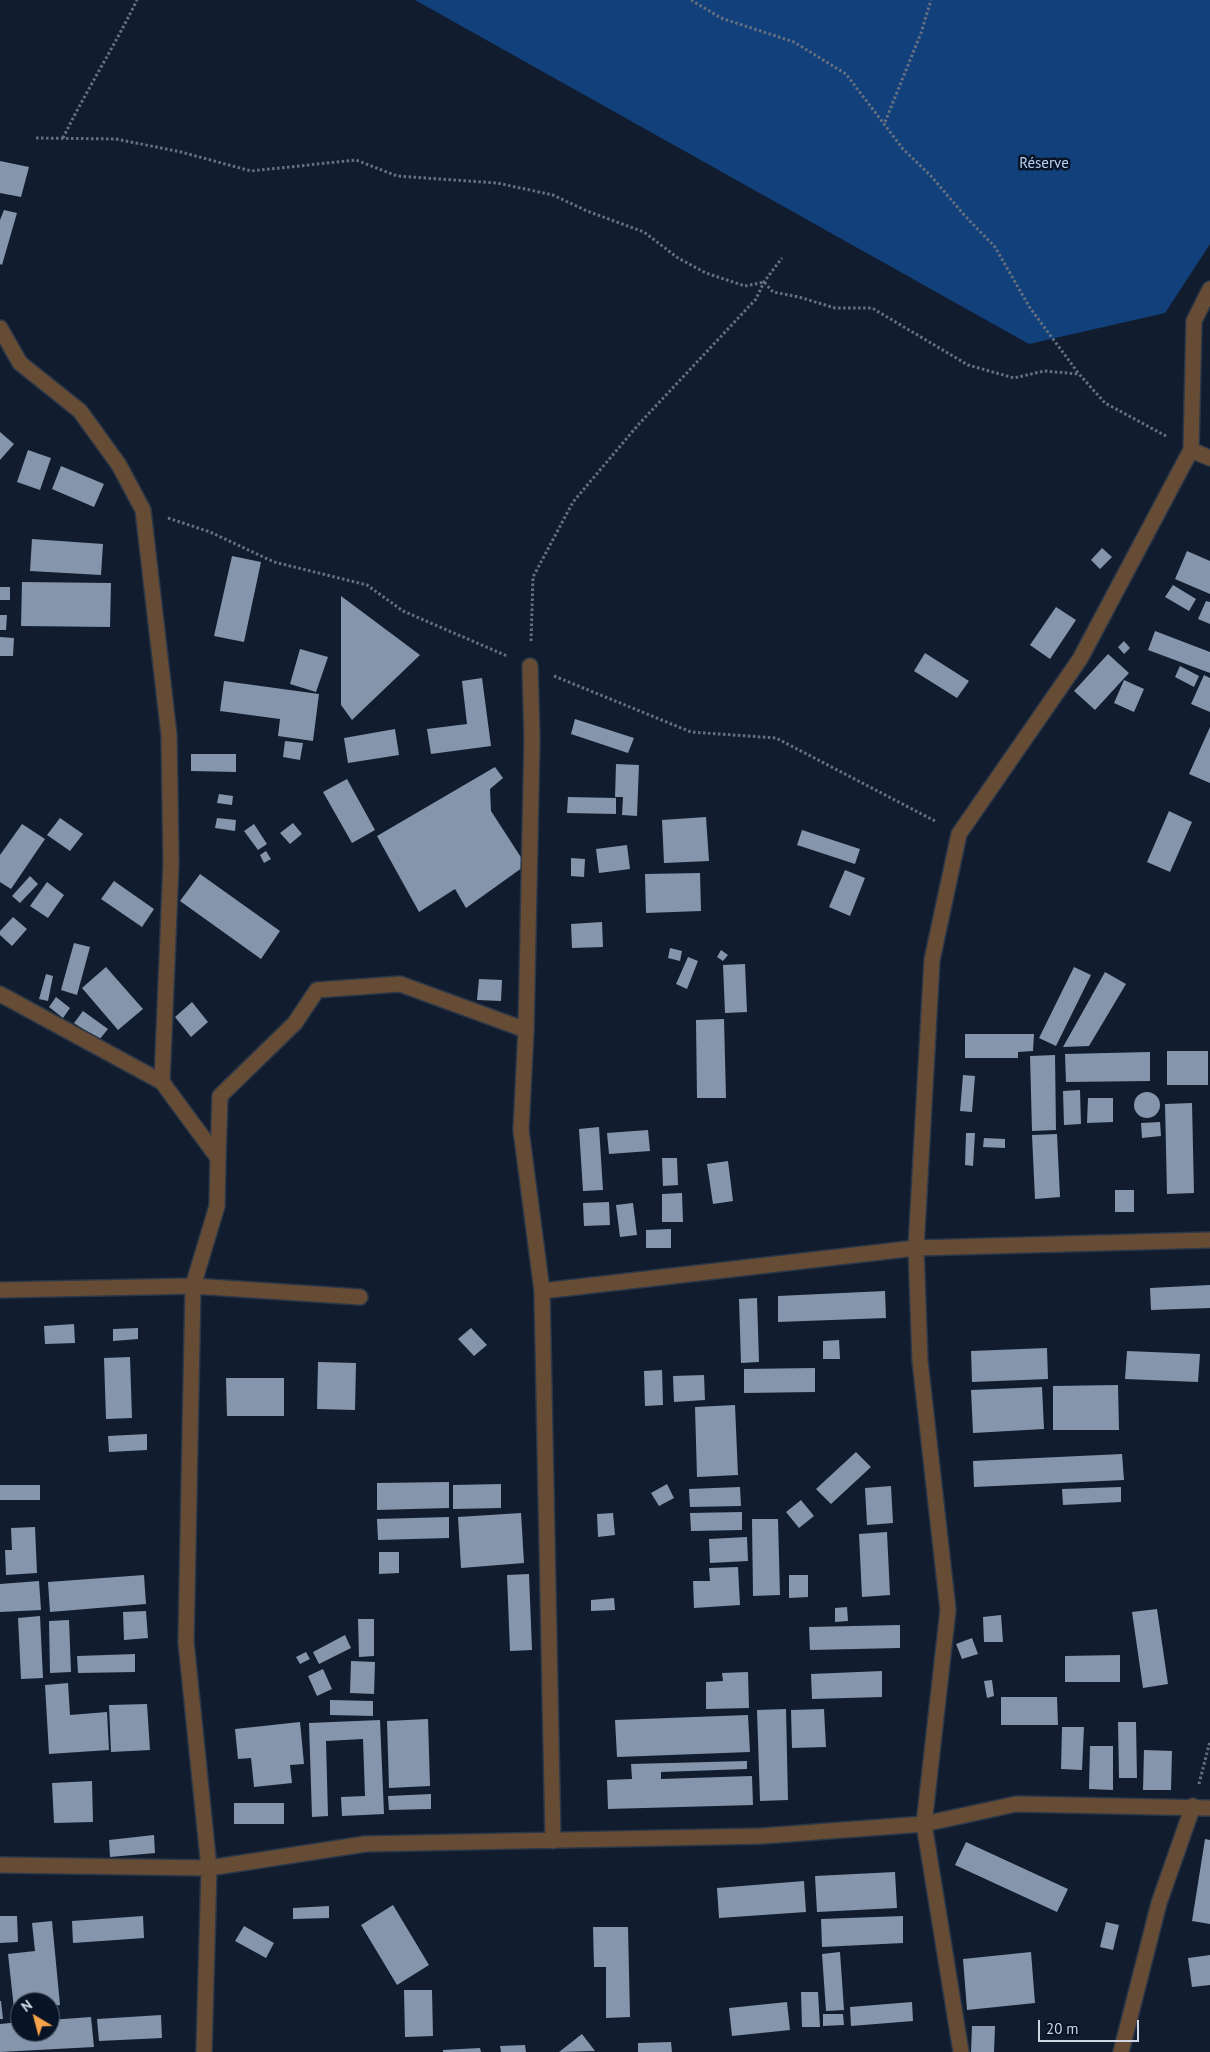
<!DOCTYPE html>
<html>
<head>
<meta charset="utf-8">
<style>
  body { margin:0 }
  #map { position:relative; width:1210px; height:2052px; overflow:hidden; background:#111d2f; font-family:"PT Sans",sans-serif }
  canvas { display:block }
  .north { position:absolute; left:10px; top:1992px; width:50px; height:50px; box-sizing:border-box; background:#081425; border:1px solid #576271; border-radius:50%; rotate:323deg; font-size:14px; font-weight:700; line-height:20px; text-align:center; color:#ced7e3 }
  .north::after { content:''; display:block; margin:auto; width:18px; height:22px; background:#f7a149; clip-path:polygon(50% 0,100% 100%,50% 72%,0 100%) }
  .scale { position:absolute; left:1038px; top:2020px; width:101px; height:22px; box-sizing:border-box; border:2px solid #ced7e3; border-top:0; padding-left:6px; font-size:15px; line-height:18px; white-space:nowrap; color:#ced7e3; -webkit-text-stroke:4px #081425; paint-order:stroke }
</style>
</head>
<body>
<div id="map">
<canvas width="1210" height="2052"></canvas>
<div class="north">N</div>
<div class="scale">20 m</div>
</div>
<script>
const ctx = document.querySelector('canvas').getContext('2d');
ctx.lineJoin = 'round';
function paint(path, color) {
  ctx.fillStyle = color;
  ctx.fill(path, 'evenodd');
}
function stroke(path, color, width, dash) {
  ctx.strokeStyle = color;
  ctx.lineWidth = width;
  ctx.lineCap = dash ? 'butt' : 'round';
  ctx.setLineDash(dash || []);
  ctx.stroke(path);
}
function drawText(font, color, halo, rows, align = 'center') {
  ctx.font = font + ' "PT Sans",sans-serif';
  ctx.lineWidth = 5;
  ctx.setLineDash([]);
  ctx.textBaseline = 'middle';
  ctx.strokeStyle = halo;
  ctx.fillStyle = color;
  for (const [text, x, y, turn = 0] of rows) {
    ctx.save();
    ctx.translate(x, y);
    ctx.rotate((+turn || 0) * Math.PI / 180);
    ctx.textAlign = isNaN(turn) ? turn : align;
    if (halo) ctx.strokeText(text, 0, 0);
    ctx.fillText(text, 0, 0);
    ctx.restore();
  }
}
paint(new Path2D(`
  M415 0H1210V244L1165 313 1029 344Z`), '#11407b');
paint(new Path2D(`
  M0 161 29 167 21 197 0 193Z
  M4 210 17 213 2 265 0 264V220Z
  M0 432 14 444 0 460Z
  M28 450 51 458 40 490 17 482Z
  M61 466 104 484 94 507 52 489Z
  M32 539 103 544 101 575 30 571Z
  M1102 548 1112 557 1100 569 1091 560Z
  M1187 551 1210 561V594L1175 579Z
  M232 556 261 562 244 642 214 636Z
  M22 582 111 583 110 627 21 626Z
  M1173 585 1196 599 1189 611 1165 597Z
  M0 587H10V600H0Z
  M341 596 420 655 352 720 341 705Z
  M1206 601 1210 602V624L1198 619Z
  M1056 607 1076 620 1050 659 1030 645Z
  M0 615H7L6 630H0Z
  M1155 631 1210 652V673L1148 650Z
  M0 637 14 638 13 656H0Z
  M1124 641 1130 648 1124 654 1118 647Z
  M300 649 328 657 316 692 290 684Z
  M925 653 969 681 957 698 914 671Z
  M1108 654 1129 673 1095 710 1074 691Z
  M1180 666 1199 676 1194 687 1175 677Z
  M1204 675 1210 678V712L1191 704Z
  M482 678 491 746 431 754 427 729 467 724 462 681Z
  M1124 680 1144 689 1134 712 1114 703Z
  M224 681 319 694 313 741 278 736 280 719 220 711Z
  M575 719 634 738 628 753 571 734Z
  M1210 727V783L1189 774Z
  M395 729 399 755 348 763 344 738Z
  M285 741 303 743 300 760 283 757Z
  M191 754H236V772L191 771Z
  M616 764 639 765 637 816 622 815 623 797H615Z
  M495 767 503 778 490 789 491 811 526 865 466 908 455 889 419 912 377 836Z
  M347 779 375 830 352 843 323 792Z
  M219 794 233 796 232 805 217 803Z
  M568 797 616 798V814L567 813Z
  M1169 811 1192 822 1170 872 1147 862Z
  M706 817 709 861 664 863 662 820Z
  M60 818 83 834 70 851 47 835Z
  M217 818 236 820 235 831 215 828Z
  M293 823 302 834 290 844 280 833Z
  M22 824 45 839 11 889 0 882V855Z
  M254 824 267 844 258 850 244 831Z
  M802 830 860 849 855 864 797 845Z
  M627 845 630 869 599 873 596 849Z
  M266 851 271 859 264 863 260 855Z
  M571 858 585 859 584 877 571 876Z
  M845 870 865 878 850 916 829 907Z
  M700 873 701 911 646 913 645 874Z
  M200 874 280 931 261 959 180 901Z
  M30 876 38 884 20 903 12 896Z
  M114 881 154 909 142 927 101 899Z
  M47 882 64 895 48 918 30 906Z
  M13 917 27 929 12 946 0 935V931Z
  M602 922 603 947 572 948 571 924Z
  M74 943 90 947 77 995 61 990Z
  M670 948 682 951 680 961 668 958Z
  M721 950 728 955 723 961 717 957Z
  M688 957 698 961 687 989 676 984Z
  M745 964 747 1012 725 1013 723 965Z
  M106 967 143 1009 118 1030 82 988Z
  M1074 967 1091 975 1056 1046 1039 1038Z
  M1105 972 1126 984 1089 1046 1063 1047Z
  M46 974 53 976 48 1001 39 999Z
  M479 979 502 980 501 1001 477 1000Z
  M56 997 70 1008 63 1018 49 1007Z
  M192 1002 208 1022 191 1037 175 1017Z
  M83 1011 108 1029 99 1040 74 1023Z
  M724 1019 726 1098H697L696 1020Z
  M965 1034H1034L1033 1051 1018 1052V1058H965Z
  M1167 1051H1208V1085H1167Z
  M1150 1052V1081L1066 1082 1065 1054Z
  M1055 1055 1056 1130 1032 1131 1030 1056Z
  M963 1075 975 1076 972 1112 960 1111Z
  M1080 1090 1081 1124 1064 1125 1063 1091Z
  M1134 1105a13 13 0 1 1 26 0a13 13 0 1 1-26 0Z
  M1088 1098H1113V1122L1087 1123Z
  M1192 1103 1194 1193 1167 1194 1165 1104Z
  M1160 1122 1161 1136 1142 1138 1141 1123Z
  M599 1127 603 1190 583 1191 579 1129Z
  M648 1130 650 1151 609 1154 607 1133Z
  M966 1133H975L973 1166 965 1165Z
  M1057 1134 1060 1197 1035 1199 1032 1135Z
  M984 1138 1005 1139V1148L983 1147Z
  M662 1158H677L678 1185 663 1186Z
  M728 1161 733 1201 713 1204 707 1164Z
  M1115 1190H1134V1212H1115Z
  M682 1193 683 1222H662V1194Z
  M609 1202 610 1225 584 1226 583 1203Z
  M633 1203 637 1235 620 1237 616 1205Z
  M671 1229V1248H646V1230Z
  M1210 1285V1308L1151 1310 1150 1288Z
  M885 1291 886 1318 778 1322V1296Z
  M757 1298 759 1362 741 1363 739 1299Z
  M74 1324 75 1343 45 1344 44 1326Z
  M138 1328V1339L113 1341V1329Z
  M471 1328 487 1345 474 1356 458 1339Z
  M839 1340 840 1359H823V1341Z
  M1047 1348 1048 1379 972 1382 971 1351Z
  M1127 1351 1200 1354 1198 1382 1125 1379Z
  M130 1357 132 1418 106 1419 104 1358Z
  M318 1362 356 1363 355 1410 317 1409Z
  M815 1368V1392L744 1393V1369Z
  M662 1370 663 1405 645 1406 644 1371Z
  M704 1375 705 1400 674 1402 673 1376Z
  M226 1378H284V1416H227Z
  M1118 1385 1119 1430H1053V1386Z
  M1042 1387 1044 1429 973 1433 971 1390Z
  M735 1405 738 1475 697 1477 695 1407Z
  M147 1434V1450L109 1452 108 1436Z
  M856 1452 871 1467 831 1504 816 1489Z
  M1122 1454 1124 1480 974 1487 973 1461Z
  M449 1482V1508L377 1510V1483Z
  M501 1484V1508L453 1509V1485Z
  M667 1484 674 1498 659 1506 651 1493Z
  M0 1485H40V1500H0Z
  M891 1486 893 1523 867 1525 865 1488Z
  M740 1487 741 1506 690 1507 689 1489Z
  M1121 1487V1502L1063 1505 1062 1489Z
  M801 1500 814 1516 799 1528 786 1512Z
  M742 1512V1530L691 1531 690 1513Z
  M521 1513 524 1563 461 1568 458 1517Z
  M613 1513 615 1535 598 1537 597 1514Z
  M449 1517V1538L378 1540 377 1519Z
  M752 1519H778L780 1595 753 1596Z
  M35 1527 37 1573 6 1575 5 1550H12L11 1528Z
  M887 1532 890 1595 862 1597 859 1534Z
  M747 1537 748 1561 710 1563 709 1539Z
  M379 1552H399V1573L379 1574Z
  M738 1567 740 1605 694 1608 693 1581H710L709 1568Z
  M529 1574 532 1650 510 1651 507 1575Z
  M144 1575 146 1604 50 1612 48 1582Z
  M789 1575H808V1597L789 1598Z
  M39 1581 41 1610 0 1612V1584Z
  M614 1598 615 1610 591 1611V1600Z
  M847 1607 848 1621 835 1622V1608Z
  M1157 1609 1168 1684 1143 1688 1132 1612Z
  M146 1611 148 1638 124 1640 123 1612Z
  M1001 1615 1003 1642H984L983 1617Z
  M40 1616 43 1678 21 1679 18 1618Z
  M358 1619H374V1656L359 1657Z
  M69 1620 71 1672 50 1673 49 1621Z
  M900 1625V1648L810 1650 809 1627Z
  M345 1635 351 1648 319 1664 313 1652Z
  M972 1638 978 1654 962 1659 956 1644Z
  M306 1652 310 1659 300 1664 296 1657Z
  M135 1654V1672L78 1673 77 1656Z
  M1120 1655V1682H1065V1656Z
  M351 1661 375 1662 374 1694 350 1693Z
  M323 1669 332 1689 317 1696 308 1676Z
  M882 1671V1697L812 1699 811 1674Z
  M748 1672 749 1708 706 1709V1682L723 1681 722 1673Z
  M992 1680 994 1696 987 1698 984 1681Z
  M68 1683 70 1715 107 1712 109 1750 49 1754 45 1685Z
  M1001 1697H1057L1058 1725H1001Z
  M330 1700 373 1701V1716L330 1715Z
  M147 1704 150 1750 111 1752 109 1705Z
  M786 1709 788 1800 760 1801 757 1710Z
  M824 1709 826 1747 792 1748 791 1710Z
  M748 1715 750 1752 617 1757 615 1720Z
  M428 1719 430 1786 389 1788 387 1721Z
  M380 1720 384 1814 342 1816 341 1797 365 1796 363 1739 326 1741 328 1816 312 1817 309 1723Z
  M300 1722 304 1764 290 1765 292 1783 254 1787 251 1758 238 1759 235 1729Z
  M1118 1722H1136L1137 1778H1119Z
  M1062 1727H1084L1082 1770 1061 1769Z
  M1090 1746H1113V1790L1089 1789Z
  M1144 1750 1172 1751 1171 1790H1143Z
  M747 1761V1769L661 1772V1779L752 1776 753 1805 608 1809 607 1780 632 1779 631 1764Z
  M92 1781 93 1822 54 1823 52 1783Z
  M431 1794V1809L389 1810 388 1796Z
  M234 1803H284V1824H234Z
  M154 1835 155 1853 110 1857 109 1840Z
  M1205 1839 1210 1840V1924L1192 1921Z
  M966 1842 1068 1889 1057 1912 955 1865Z
  M895 1872 897 1908 817 1912 815 1876Z
  M804 1881 806 1912 719 1918 717 1888Z
  M393 1905 429 1965 397 1985 361 1925Z
  M329 1906V1918L293 1919V1908Z
  M0 1916H17L18 1942 0 1943Z
  M143 1916 144 1938 73 1943 72 1921Z
  M903 1916V1943L822 1947 821 1919Z
  M52 1921 60 2005 50 2006V2002H20V2009H14L8 1954 35 1951 32 1923Z
  M1106 1922 1119 1925 1113 1950 1100 1947Z
  M244 1926 274 1943 266 1958 235 1941Z
  M593 1927H628L630 2017 606 2018V1967H594Z
  M840 1952 844 2010 826 2011 822 1954Z
  M1031 1952 1035 2003 967 2010 963 1959Z
  M1210 1955V1985L1192 1987 1188 1958Z
  M404 1990H432L433 2036 405 2037Z
  M801 1992H818L820 2027H802Z
  M0 2001H1L3 2019H0Z
  M787 2002 790 2030 732 2036 729 2008Z
  M912 2002 913 2021 851 2026 850 2007Z
  M823 2014H843L844 2025 823 2026Z
  M161 2015 162 2038 99 2041 97 2019Z
  M91 2017 94 2047 0 2052V2024L20 2022V2032H50V2020Z
  M972 2026H995L994 2052H971Z
  M582 2034 595 2051 559 2052Z
  M671 2042 672 2052H638V2043Z
  M525 2045 526 2052H501L500 2046Z
  M480 2048 481 2052H443V2050Z`), '#8595ab');
const street = new Path2D(`
  M1210 289 1194 321 1191 450 1080 659 959 834 932 960 916 1248 920 1361 948 1610 924 1824 1016 1804 1210 1808
  M0 328 20 363 80 411 119 465 143 510 169 735 171 863 162 1082
  M1191 450 1210 458
  M530 666 532 739 526 1030 521 1130 542 1291 553 1841
  M0 994 162 1082 218 1158 217 1206 193 1286 186 1642 209 1868 204 2052
  M218 1158 220 1096 295 1023 317 990 400 984 526 1030
  M0 1290 193 1286 360 1297
  M542 1291 916 1248 1210 1240
  M0 1865 209 1868 365 1844 762 1836 924 1824 961 2052
  M1121 2052 1159 1903 1193 1806`);
stroke(street, '#2b3748', 18);
stroke(new Path2D(`
  M691 0 721 18 794 42 846 74 903 149 931 176 965 216 995 247 1030 308 1079 374 1105 403 1166 436
  M885 122 921 33 931 0
  M36 138 116 139 181 152 251 171 356 160 397 176 497 183 553 195 587 211 644 232 678 258 706 273 745 286 764 282 773 292 799 297 835 308H872L968 365 1014 378 1044 371 1079 374
  M63 138C86 91 114 47 137 0
  M168 518 210 532 274 562 367 585 403 611 507 656
  M531 641 533 577 573 502 638 425 756 299 764 282 782 258
  M554 676 691 732 776 738 937 822
  M1199 1784 1210 1741`), '#667080', 3, [2.5, 2.5]);
stroke(street, '#664c35', 15);
drawText('15px', '#b8d2f5', '#081425', [
  ["Réserve",1044,164]
]);
</script>
</body>
</html>
